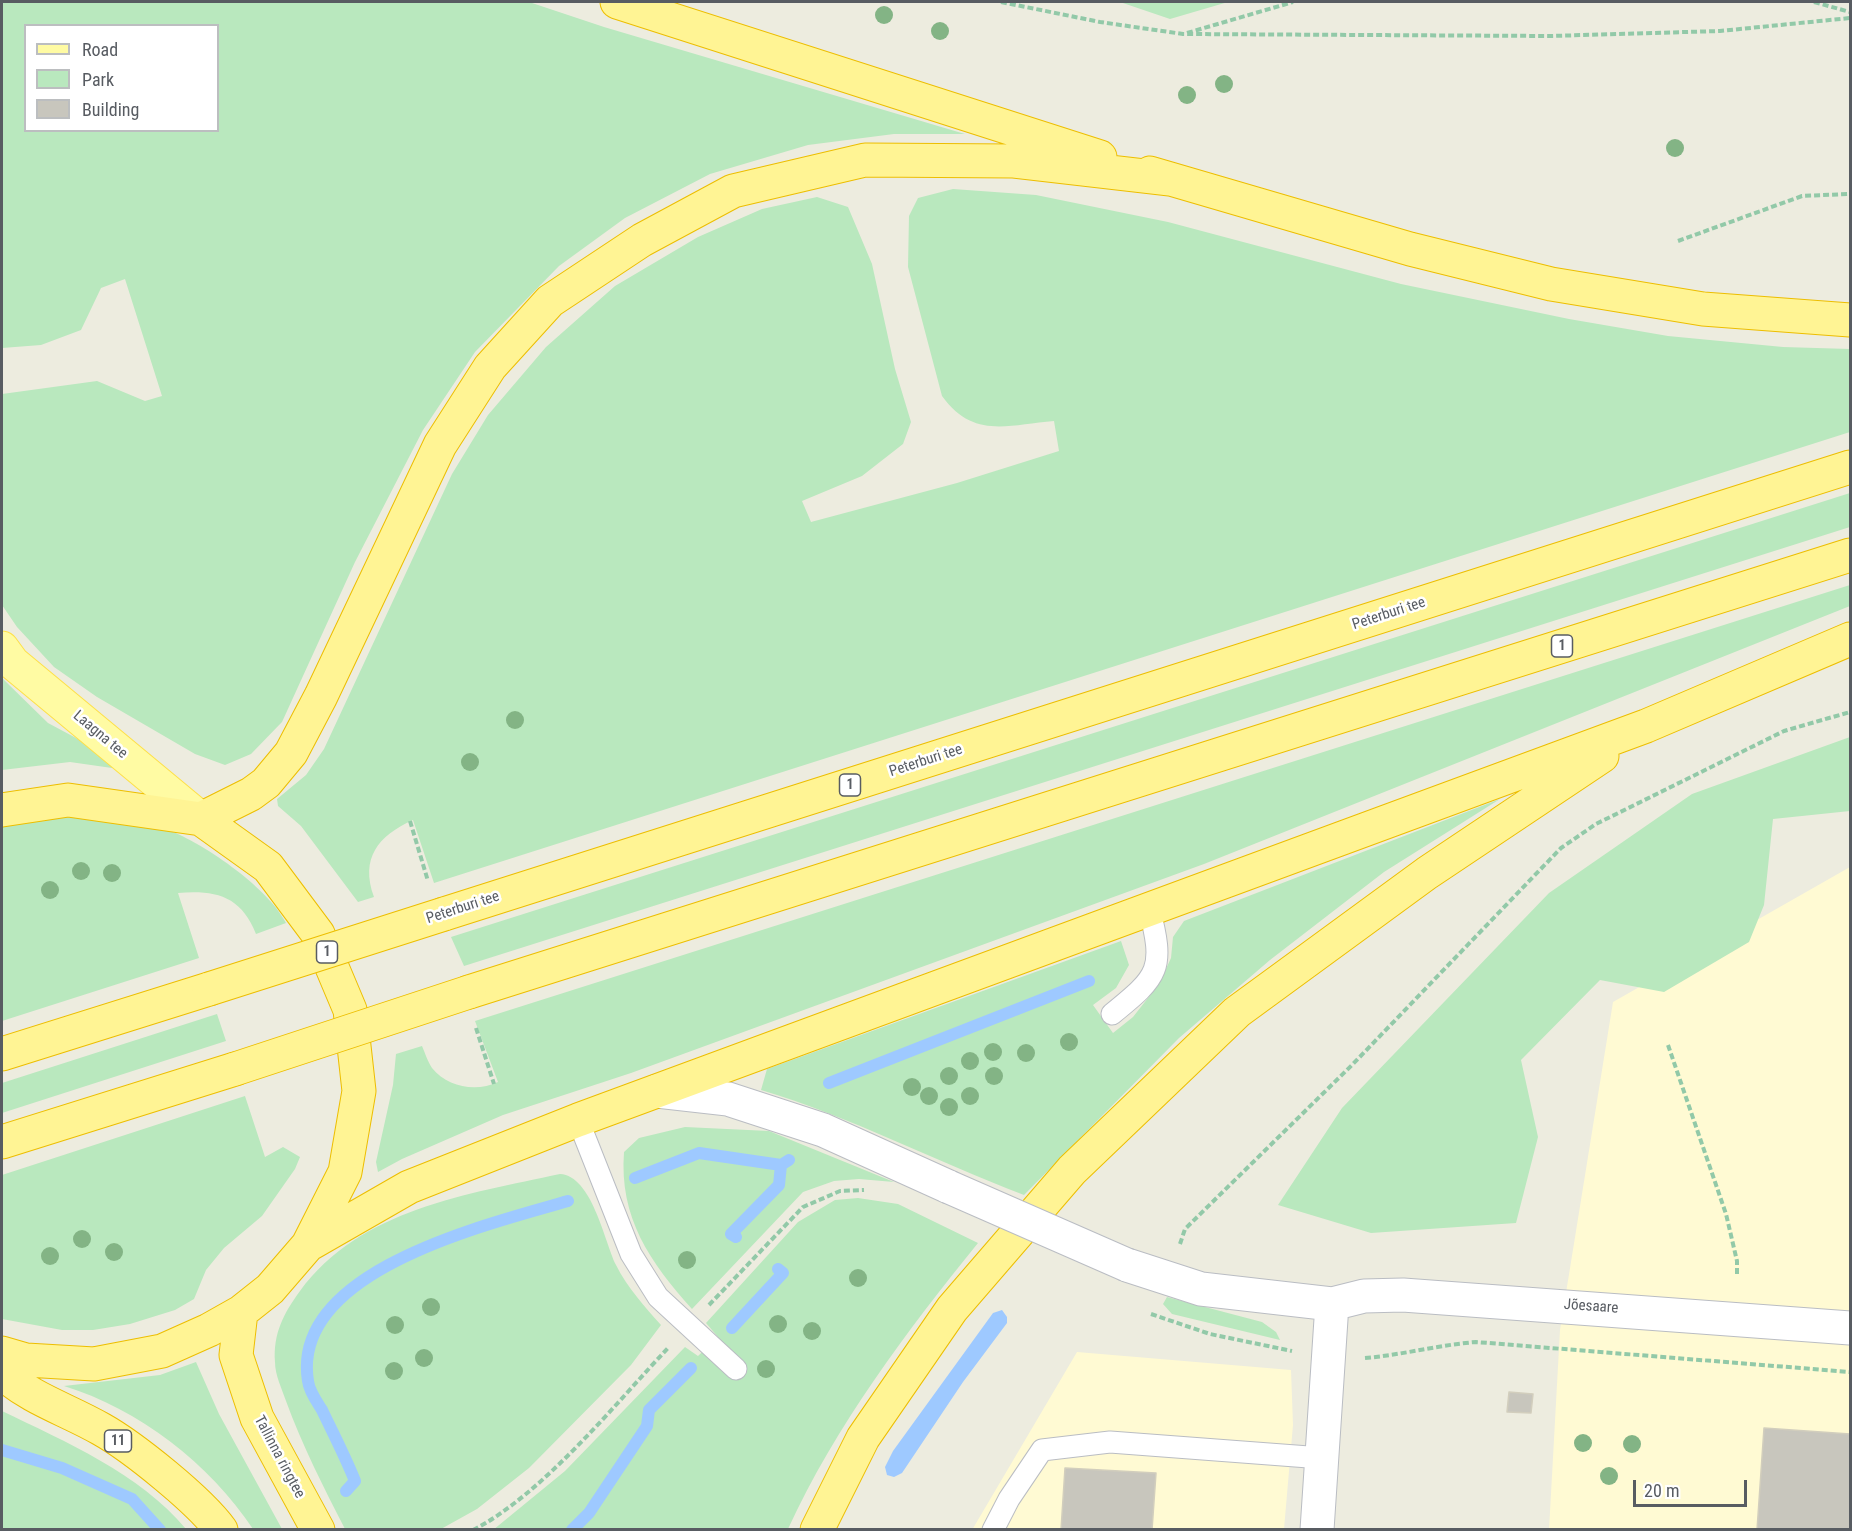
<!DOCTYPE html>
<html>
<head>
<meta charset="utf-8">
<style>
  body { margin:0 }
  #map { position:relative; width:1852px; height:1531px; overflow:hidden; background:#edecdf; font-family:"Roboto Condensed",sans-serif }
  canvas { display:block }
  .frame { position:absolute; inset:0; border:3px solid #585c62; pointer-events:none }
  .legend { position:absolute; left:24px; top:24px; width:195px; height:108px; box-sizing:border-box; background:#fff; border:2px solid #bcbec0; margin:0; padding:8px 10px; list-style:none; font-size:18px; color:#585c62 }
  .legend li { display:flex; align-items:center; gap:12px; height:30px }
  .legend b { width:30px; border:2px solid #bcbec0 }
  .scale { position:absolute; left:1633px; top:1480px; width:114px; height:27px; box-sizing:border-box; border:3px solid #585c62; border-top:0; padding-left:8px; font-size:18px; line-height:21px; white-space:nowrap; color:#585c62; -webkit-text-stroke:4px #fff; paint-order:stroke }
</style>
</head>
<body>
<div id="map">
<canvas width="1852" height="1531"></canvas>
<div class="frame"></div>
<ul class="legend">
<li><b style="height:8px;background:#fffba3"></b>Road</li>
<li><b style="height:16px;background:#b9e8be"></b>Park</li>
<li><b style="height:16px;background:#c8c6bd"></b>Building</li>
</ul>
<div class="scale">20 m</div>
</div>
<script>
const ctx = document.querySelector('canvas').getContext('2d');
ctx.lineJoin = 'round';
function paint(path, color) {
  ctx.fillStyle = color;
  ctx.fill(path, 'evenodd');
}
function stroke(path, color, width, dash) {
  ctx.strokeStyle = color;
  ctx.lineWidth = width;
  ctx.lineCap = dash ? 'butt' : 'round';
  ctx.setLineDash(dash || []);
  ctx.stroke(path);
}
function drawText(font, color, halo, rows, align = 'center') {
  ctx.font = font + ' "Roboto Condensed",sans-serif';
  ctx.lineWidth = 5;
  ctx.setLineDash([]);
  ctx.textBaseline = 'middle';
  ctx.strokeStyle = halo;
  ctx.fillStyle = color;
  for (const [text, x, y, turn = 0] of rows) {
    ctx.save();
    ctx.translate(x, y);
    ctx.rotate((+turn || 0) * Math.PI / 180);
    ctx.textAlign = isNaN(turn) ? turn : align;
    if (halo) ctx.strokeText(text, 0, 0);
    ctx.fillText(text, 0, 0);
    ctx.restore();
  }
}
paint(new Path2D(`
  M1850 867V1529L1549 1530 1560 1330 1613 1002Z
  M1077 1352 1291 1370 1293 1425 1284 1529 972 1530Z`), '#fffad3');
paint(new Path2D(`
  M2 2H529L604 27 965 134H894L808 145 710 174 625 218 559 266 475 352 423 430 355 562 282 722 251 754 225 765 195 754 97 697 54 667 17 627 2 605V394L97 381 145 401 162 396 125 279 101 288 81 330 41 345 2 348ZM26 26H218V130H26Z
  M1120 2H1228L1170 19Z
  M953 189 1036 195 1168 222 1401 284 1569 319 1668 336 1783 347 1850 349V432L434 883 413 820C378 836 360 858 374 897L358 902 301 826 278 806 277 799 306 775 324 749 452 474 488 415 546 347 615 286 698 237 762 209 817 197 848 207 872 264 895 369 911 422 903 444 862 476 802 501 811 522 957 483 1059 451 1054 421C1007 425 973 439 942 396L908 267 909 216 918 198Z
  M1850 493V527L464 966 451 937Z
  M1850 585V606L1204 864 631 1073 503 1115 402 1159 378 1172 376 1162 393 1085 396 1054 422 1046C425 1053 428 1062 432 1068 448 1088 477 1092 498 1082L475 1021Z
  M2 678 48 723 119 761V769L70 762 2 770Z
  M1850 737V811L1773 819 1764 905 1749 942 1664 992 1600 980 1521 1060 1538 1137 1516 1223 1371 1233 1278 1205 1342 1108 1549 893 1692 794Z
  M1500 799 1384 872 1270 960 1179 1038 1024 1195C935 1161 851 1117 761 1090L767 1069 1121 941 1129 965 1116 988 1093 1005 1113 1033 1133 1017 1159 984 1171 958 1173 937 1184 921Z
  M99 814C120 818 142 821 163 828 201 841 268 887 286 923L256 934C241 896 216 890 178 893L199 958 2 1021V824L28 817Z
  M217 1014 226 1041 2 1113V1083Z
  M245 1096 265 1157 283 1147 300 1157 295 1169 262 1216 224 1248 206 1270 194 1299 175 1310 130 1324 93 1330H62L2 1319V1175Z
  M685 1127 769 1131 894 1182 859 1179 834 1181 803 1192 692 1309C650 1262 619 1218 624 1152L639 1138Z
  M560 1174C592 1176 604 1240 616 1265 627 1287 645 1307 661 1325L631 1365 529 1468 477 1509 441 1529H345C324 1488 302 1445 286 1401 282 1389 275 1375 275 1362 273 1333 284 1313 300 1291 360 1209 468 1194 560 1174Z
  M858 1198 898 1204 978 1243C906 1332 836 1425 788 1529L493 1530 565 1471 685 1347 698 1356 718 1337 706 1323 798 1222 835 1200Z
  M1167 1297 1262 1322 1276 1332 1280 1340 1172 1314 1163 1304Z
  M196 1362 219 1414 282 1529H253C210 1464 139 1409 64 1386L160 1375Z
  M2 1411C66 1442 139 1473 186 1529H2Z`), '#b9e8be');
paint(new Path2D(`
  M1002 1310 1007 1317V1323L963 1382 902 1473 894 1477 887 1475 885 1467 893 1451 993 1313Z`), '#9ec9ff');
stroke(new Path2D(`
  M829 1083 1089 981
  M635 1178 699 1153 781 1165 789 1160
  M736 1237 731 1234 779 1185 781 1165
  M732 1328 783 1273 778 1269
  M2 1450 62 1468 132 1499 160 1530
  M346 1491 355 1481C345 1456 333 1433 322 1410 317 1402 309 1391 308 1381 290 1270 490 1224 568 1201
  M572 1530 589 1513 647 1426 649 1410 691 1368`), '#9ec9ff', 12);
const building = new Path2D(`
  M1509 1392 1533 1394 1531 1413 1507 1412Z
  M1764 1428 1850 1434V1530H1757Z
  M1065 1468 1156 1473 1152 1530H1061Z`);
paint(building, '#c8c6bd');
stroke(building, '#d2cebd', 1.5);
const service = new Path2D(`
  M1112 1014C1159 976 1165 969 1149 908
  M578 1120 631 1254 658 1297 736 1369
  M993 1530 1009 1499 1042 1450 1110 1442 1322 1458`);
const minor = new Path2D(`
  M657 1091 728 1099 823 1130 949 1187
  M1127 1265 1201 1289 1332 1304 1364 1296 1403 1295 1850 1328
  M1317 1530 1332 1304`);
const primary = new Path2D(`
  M2 648 13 663 201 819`);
const trunk = new Path2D(`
  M617 2 1100 157
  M1150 173 1410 249 1551 284 1703 309 1850 320
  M2 810 68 800 201 819 268 867 318 934 350 1010 359 1091 345 1172 308 1245 270 1289 241 1312 209 1330 162 1351 94 1364 26 1360 2 1353
  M201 819 251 794 266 783 291 753 321 696 440 445 490 367 550 301 642 240 733 191 865 160 1014 161 1170 179
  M444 914 1850 467
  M469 992 1850 555
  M2 1054 209 989
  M2 1142 235 1069
  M308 1245 409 1187 578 1120 1646 726 1850 639
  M241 1312 236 1355 257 1418 318 1530
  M2 1373C33 1400 66 1409 101 1429 133 1447 199 1500 221 1530
  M817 1530 863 1438 952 1309 1072 1170 1237 1012 1427 873 1602 756`);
stroke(service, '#babdc3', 23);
stroke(minor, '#babdc3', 35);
stroke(primary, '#fee048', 35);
stroke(trunk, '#edbe00', 35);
stroke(new Path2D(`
  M1001 2 1100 22 1183 34 1550 36 1720 31 1850 18
  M1814 2 1850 12
  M1187 33 1293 2
  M1678 241 1802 196 1850 194
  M410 821 428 881
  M476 1028 494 1084
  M1668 1045 1726 1214 1737 1261V1274
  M1180 1244 1185 1229 1353 1064 1561 848 1596 824 1784 731 1850 712
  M709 1305 803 1207 840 1191 864 1190
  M1151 1314 1210 1334 1292 1351
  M1365 1358C1402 1355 1438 1345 1476 1342L1850 1372
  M473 1530C542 1495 615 1404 669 1347`), '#92c9a8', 4, [6, 3]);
stroke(service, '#fff', 21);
stroke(minor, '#fff', 33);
stroke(primary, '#fffba3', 33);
stroke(trunk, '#fff494', 33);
const minorBridge = new Path2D(`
  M949 1187 1127 1265`);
const trunkBridge = new Path2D(`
  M209 989 444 914
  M235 1069 469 992`);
stroke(minorBridge, '#babdc3', 35, []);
stroke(trunkBridge, '#edbe00', 35, []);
stroke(minorBridge, '#fff', 33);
stroke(trunkBridge, '#fff494', 33);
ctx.fillStyle = '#83b485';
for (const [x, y] of [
  [884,15],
  [940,31],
  [1224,84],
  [1187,95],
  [1675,148],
  [515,720],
  [470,762],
  [81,871],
  [112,873],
  [50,890],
  [1069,1042],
  [993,1052],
  [1026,1053],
  [970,1061],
  [949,1076],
  [994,1076],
  [912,1087],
  [929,1096],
  [970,1096],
  [949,1107],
  [82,1239],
  [114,1252],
  [50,1256],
  [687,1260],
  [858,1278],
  [431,1307],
  [778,1324],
  [395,1325],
  [812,1331],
  [424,1358],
  [766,1369],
  [394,1371],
  [1583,1443],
  [1632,1444],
  [1609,1476]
]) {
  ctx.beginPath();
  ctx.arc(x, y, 9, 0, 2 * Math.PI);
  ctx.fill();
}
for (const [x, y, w] of [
  [1562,646,21],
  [850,785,21],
  [327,952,21],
  [118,1441,27]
]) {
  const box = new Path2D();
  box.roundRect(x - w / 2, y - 11, w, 22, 4.5);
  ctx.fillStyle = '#fff';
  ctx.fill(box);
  stroke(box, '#585c62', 1.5);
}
drawText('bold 14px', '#585c62', null, [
  ["1",1562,646],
  ["1",850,785],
  ["1",327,952],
  ["11",118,1441]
]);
drawText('15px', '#585c62', '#fff', [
  ["Peterburi tee",1389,614,-18],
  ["Laagna tee",100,735,40],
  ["Peterburi tee",926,761,-18],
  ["Peterburi tee",463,908,-18],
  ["Jõesaare",1591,1307,4],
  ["Tallinna ringtee",279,1457,62]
]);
</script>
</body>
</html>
